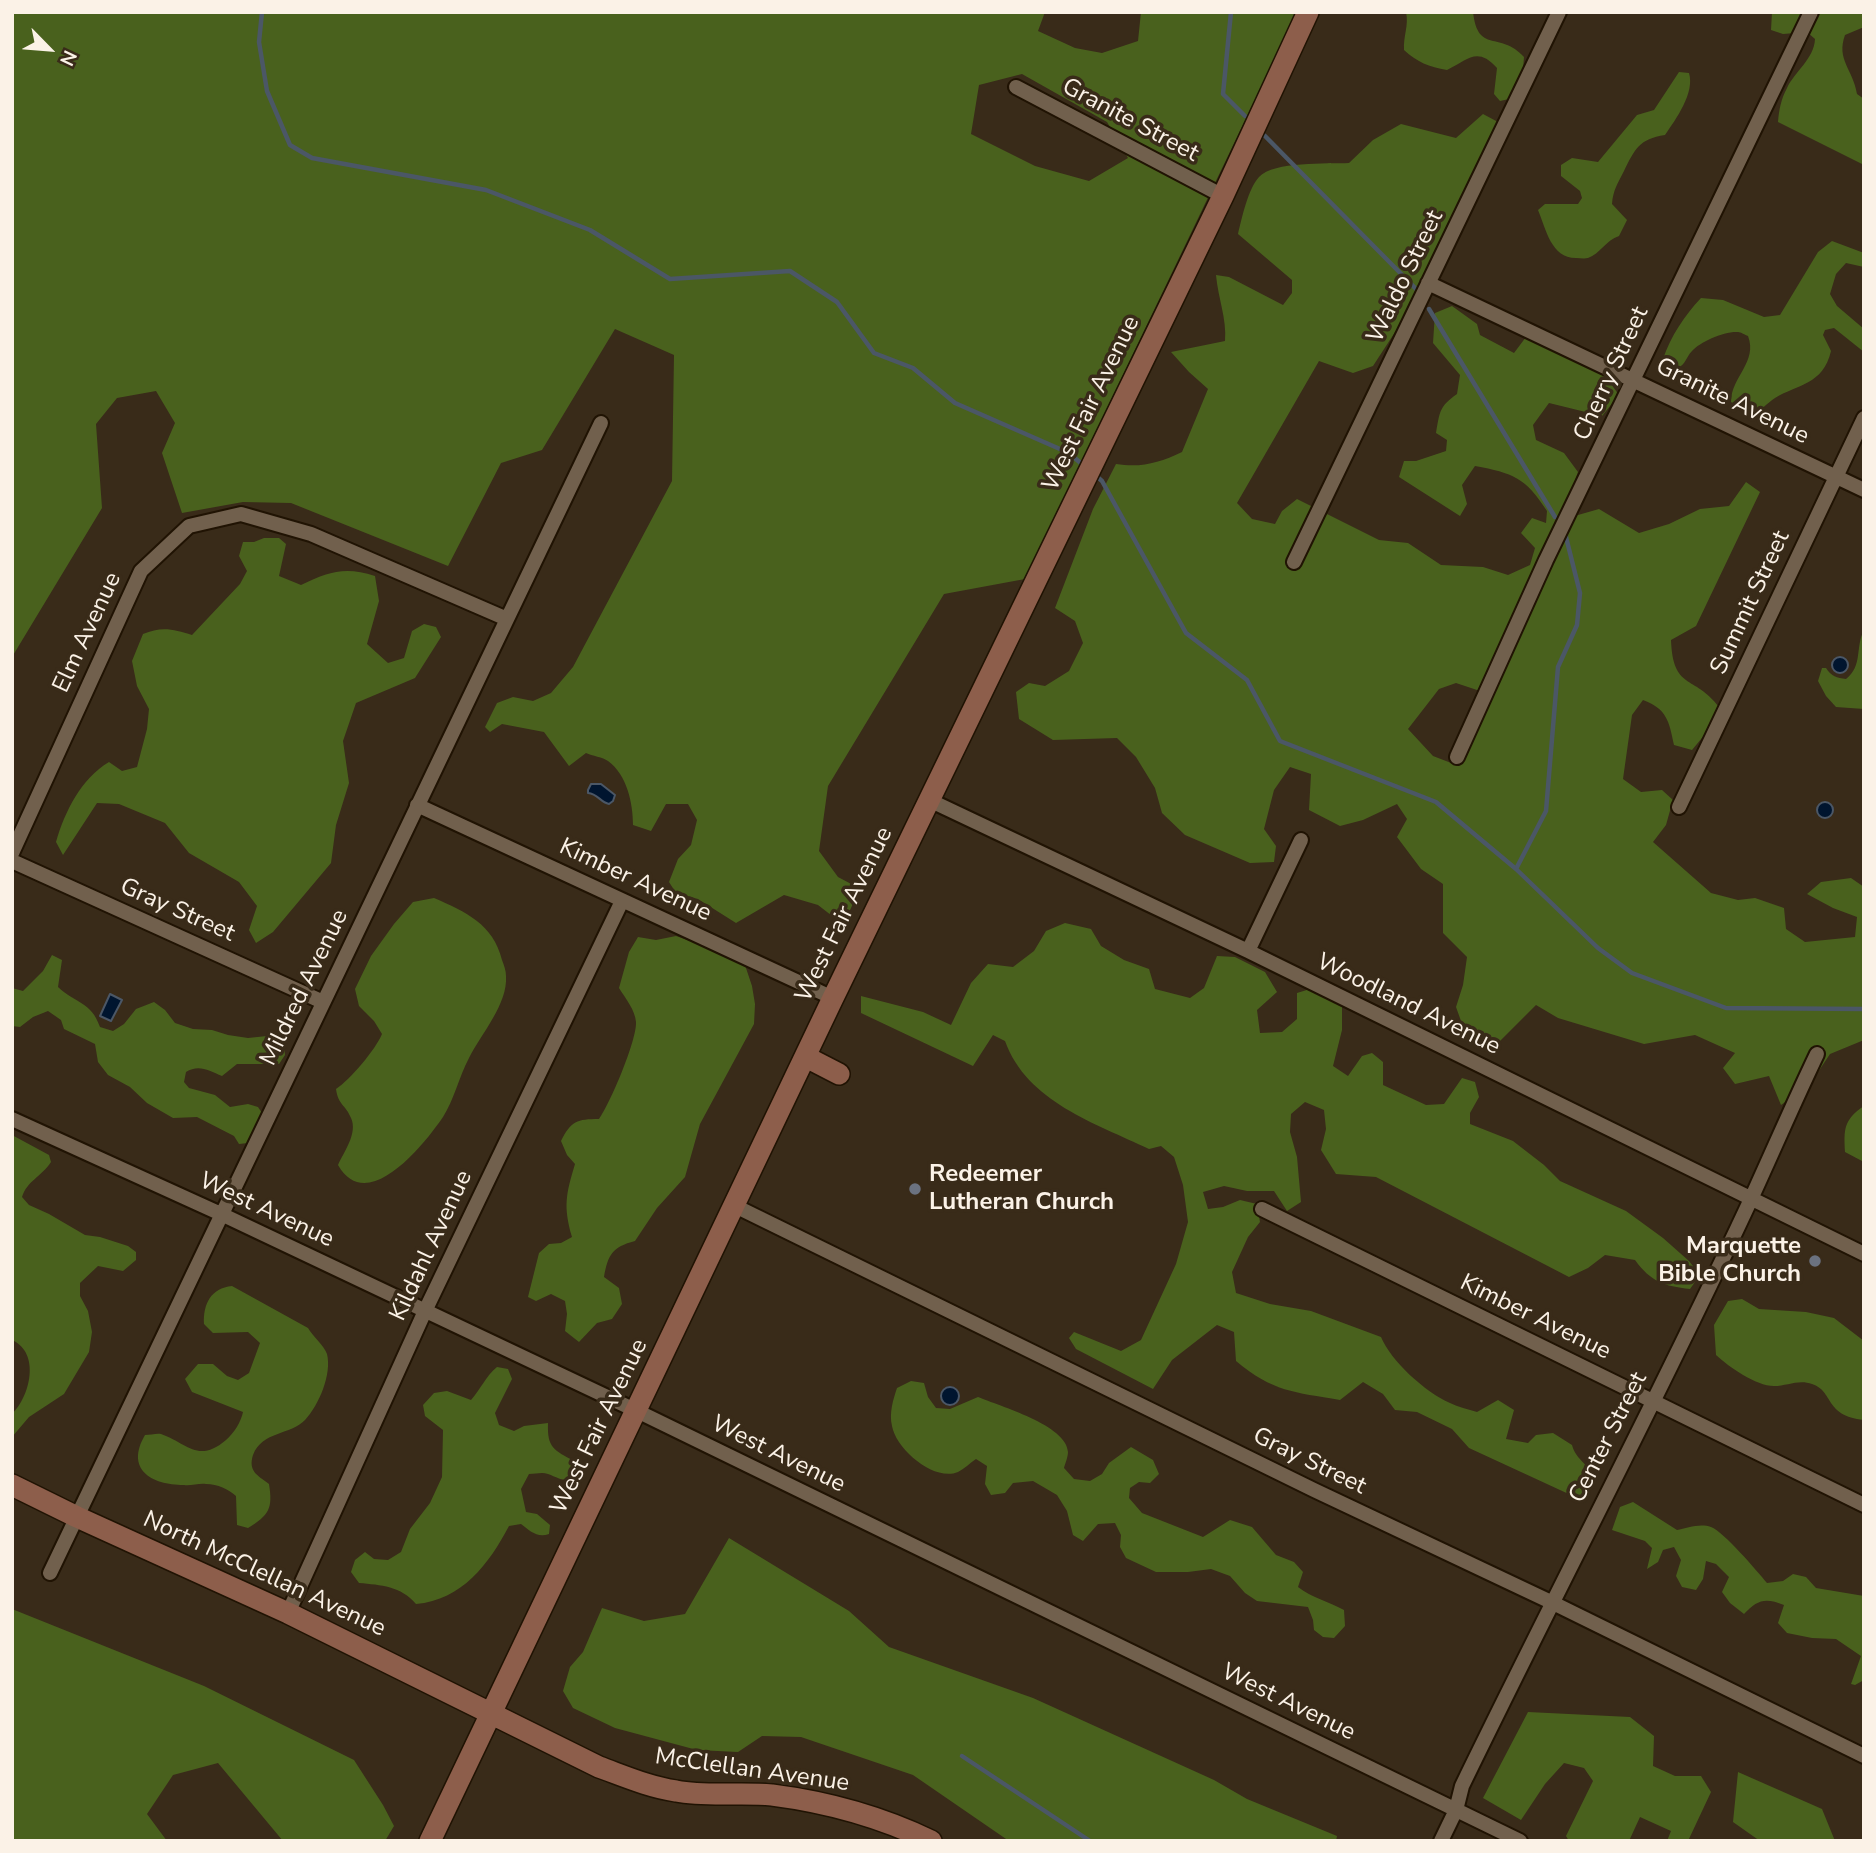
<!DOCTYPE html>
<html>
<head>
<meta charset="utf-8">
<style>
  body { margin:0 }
  #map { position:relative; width:1876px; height:1853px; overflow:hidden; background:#392b19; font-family:"Nunito Sans",sans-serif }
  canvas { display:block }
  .frame { position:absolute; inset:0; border:14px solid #fbf2e7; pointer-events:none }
  .north { position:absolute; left:14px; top:14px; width:70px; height:70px; -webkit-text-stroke:5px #392b19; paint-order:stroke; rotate:115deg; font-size:19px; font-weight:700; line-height:28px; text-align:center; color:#fbf2e7 }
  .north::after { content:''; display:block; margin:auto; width:24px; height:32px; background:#fbf2e7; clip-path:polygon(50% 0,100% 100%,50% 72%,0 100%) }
</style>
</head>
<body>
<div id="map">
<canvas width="1876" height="1853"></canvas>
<div class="frame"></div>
<div class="north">N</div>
</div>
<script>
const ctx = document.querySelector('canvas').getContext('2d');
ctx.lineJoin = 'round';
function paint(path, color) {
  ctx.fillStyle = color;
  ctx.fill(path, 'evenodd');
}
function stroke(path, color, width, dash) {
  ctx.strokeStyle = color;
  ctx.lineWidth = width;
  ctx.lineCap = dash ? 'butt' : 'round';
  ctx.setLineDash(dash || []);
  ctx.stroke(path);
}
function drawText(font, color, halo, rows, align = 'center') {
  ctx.font = font + ' "Nunito Sans",sans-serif';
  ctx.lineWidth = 7;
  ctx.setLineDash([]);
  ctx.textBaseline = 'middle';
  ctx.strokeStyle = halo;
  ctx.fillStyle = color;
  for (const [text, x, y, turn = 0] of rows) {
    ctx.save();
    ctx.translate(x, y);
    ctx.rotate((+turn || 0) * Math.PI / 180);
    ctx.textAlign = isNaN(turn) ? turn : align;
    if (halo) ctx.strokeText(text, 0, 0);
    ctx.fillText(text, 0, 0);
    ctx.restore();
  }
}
paint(new Path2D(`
  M12 12H1045L1038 31 1075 48 1102 53 1138 41 1141 12H1297L1025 579 944 594 828 786 819 851 838 877 855 886 857 895 845 921 836 919 818 905 784 895 736 923 698 899 676 893 669 882 678 859 691 845 697 820 688 804H666L651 831 633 825C633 803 627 775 608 761 603 757 592 756 586 753L569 766 544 732 502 724 490 732 485 727 497 703 513 697 533 701 551 693 573 667 672 481 674 355 615 329 542 450 501 463 448 566 291 503 243 502 182 513 162 453 175 423 156 391 117 398 96 424 102 508 12 657ZM1022 74 1107 122 1128 158 1089 181 1035 166 971 134 979 85Z
  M1406 12H1473C1478 55 1500 30 1524 57L1523 70 1509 99 1500 101 1494 94 1497 68C1477 46 1468 60 1447 70 1429 67 1417 62 1404 50 1403 36 1409 26 1406 12Z
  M1772 12H1864V27L1845 35C1836 60 1853 69 1857 94L1864 99V165L1778 122C1779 110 1781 99 1787 88 1795 71 1814 59 1815 39L1807 32 1783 34 1771 30Z
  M1679 72 1689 73C1695 93 1676 119 1665 135 1639 139 1635 149 1624 171 1618 183 1613 190 1612 204L1627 220 1619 236C1606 240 1600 254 1588 258 1584 259 1580 258 1576 258 1551 258 1546 229 1538 210L1545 204H1578L1582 198 1580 191 1561 176V165L1572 158 1598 162 1637 115 1654 110Z
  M1483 114 1498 122 1401 323 1373 366 1353 373 1319 361 1237 503 1252 519 1275 524 1282 511 1297 499 1379 540 1408 543 1441 565 1483 567 1508 575 1530 565 1535 548 1521 533 1532 518 1546 523 1547 511C1526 478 1513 473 1475 466L1462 485 1467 504 1460 516 1399 477 1404 461H1416L1446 451 1447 440 1436 433C1440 411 1439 407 1457 394L1460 375 1433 343 1435 313 1452 306 1477 324 1480 335 1514 353 1526 337 1601 370 1619 395 1602 416 1549 403 1533 425 1536 440 1564 453 1578 472 1566 505 1578 515 1599 509 1639 533 1669 524 1700 509 1729 506 1746 482 1760 492 1696 626 1671 640C1673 691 1694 674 1719 707L1711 727 1692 750 1674 745C1669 721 1667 709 1643 700L1632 715 1623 779 1641 792 1662 790 1673 800 1666 825 1653 842 1711 893 1738 900 1755 898 1784 908 1786 929 1805 942 1855 937 1857 917 1833 908 1807 894 1821 882 1851 878 1864 887V1040L1830 1054 1810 1084 1781 1105 1769 1076 1735 1084 1723 1068 1735 1053 1695 1035 1644 1044 1558 1018 1536 1005 1497 1044 1461 1021 1456 1007 1463 985 1467 957 1443 933V884L1421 869 1397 837 1407 819 1397 804 1363 820 1340 826 1309 810 1311 774 1290 767 1274 790 1264 829 1276 846 1274 862 1250 863 1185 835 1162 813 1155 788 1136 757 1117 738 1053 740 1019 719 1016 692 1029 683 1045 686 1069 671 1083 643 1075 621 1055 608 1093 509 1116 464C1141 468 1159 463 1182 452L1208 389 1189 372 1171 352 1225 341C1227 319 1218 298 1216 275L1229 277 1283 305 1292 293V280L1238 234C1242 218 1248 189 1259 177 1274 161 1327 164 1349 163L1373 140 1401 124 1456 138ZM1456 683 1480 691 1476 735 1459 766 1433 756 1408 729 1439 689Z
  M1832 241 1864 253V267L1846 263 1836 274 1830 294 1837 306 1864 329V352L1834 328 1825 330 1823 335 1831 351C1823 385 1798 384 1775 398 1767 403 1762 411 1752 411 1745 411 1737 405 1731 402 1731 377 1758 362 1748 336 1745 335 1741 332 1738 332 1724 331 1700 342 1692 351 1686 357 1686 364 1678 368L1666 364 1663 359C1671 336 1684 316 1701 298L1723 300 1764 317 1780 315 1818 252Z
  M264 538H279L286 544 279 576 301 585C328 572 345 566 375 576L379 601 367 644 388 663 404 658 412 631 424 624 436 627 441 637 415 678 356 703 343 741 349 783 336 825 331 863 273 932 256 943 249 930 257 906 239 882 189 853 165 823 119 804 97 803 63 855 56 842C65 811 81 779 109 762L122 771 137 767 147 729 149 709 137 686 132 661 143 634C161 626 174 629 192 635L240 584 247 571 239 556 243 542H254Z
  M1864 630V709L1836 707 1826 696 1818 681 1822 668H1826C1831 676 1837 678 1846 679 1863 666 1855 647 1864 630Z
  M434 898C466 912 493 924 502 960 504 965 506 971 506 976 508 1004 481 1034 469 1058 459 1077 454 1100 443 1117 424 1145 367 1216 338 1165 344 1152 358 1133 351 1118 346 1105 338 1105 336 1089 350 1080 376 1049 382 1034L374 1021 359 1006 355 989 371 956 394 924 413 902Z
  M1065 923 1091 929 1101 946 1124 960 1149 969 1155 989 1190 998 1204 988 1217 956 1235 957 1265 972 1277 992 1257 1010 1260 1033 1282 1032 1297 1019V993L1310 989 1342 1007V1030L1333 1066 1348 1076 1362 1056 1372 1053 1383 1062V1085L1426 1105 1444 1104 1462 1078 1475 1082 1479 1097 1470 1113V1124L1513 1141 1544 1165 1560 1181 1626 1211 1663 1238 1689 1261 1700 1275 1690 1289C1664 1286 1651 1282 1635 1260L1605 1255 1588 1268 1569 1277 1376 1177 1336 1174 1321 1150 1326 1129 1324 1110 1305 1102 1291 1114 1290 1132 1297 1157 1301 1202 1287 1211 1274 1191H1247L1224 1186 1203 1192 1208 1209 1223 1207 1240 1200 1257 1204 1260 1222 1248 1237 1232 1272 1236 1293 1270 1304 1311 1311 1381 1337C1391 1361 1425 1392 1450 1403 1458 1407 1468 1409 1477 1412L1498 1400 1514 1410 1506 1439 1528 1443 1536 1435 1553 1433 1572 1445C1578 1468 1605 1465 1580 1496H1573L1469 1448 1452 1429 1417 1412 1395 1410 1383 1394 1363 1382 1340 1400C1294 1392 1273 1392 1236 1361L1234 1332 1217 1325 1172 1360 1153 1389 1076 1349 1069 1338 1074 1332 1121 1351 1141 1340 1176 1264 1188 1222 1183 1185 1174 1157 1161 1146 1149 1149C1095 1123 1027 1102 1005 1041L993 1035 973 1066 861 1013V996L923 1012 951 1025 971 983 988 964 1013 967 1034 951 1046 931Z
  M676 936 717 950 745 965 752 986 755 1004 754 1024 700 1124 685 1177 657 1208 635 1241C612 1247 608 1255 604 1277L619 1288 622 1304 612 1319 597 1323 579 1342 565 1331 567 1314 565 1301 551 1294 536 1301 528 1297 539 1253 549 1244 561 1243 572 1237C563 1206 566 1194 575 1164L567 1155 561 1141C571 1121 577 1119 599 1119 610 1104 637 1040 636 1022 635 1010 626 999 619 988L629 952 638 937 656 940Z
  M52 955 62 960 58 987C76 1004 91 1001 100 1027L113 1031 124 1024 136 1009 154 1002 165 1010 175 1023 193 1029 212 1030 228 1035 248 1038 267 1036 284 1046 285 1055 279 1064H237L222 1076C209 1070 198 1064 186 1072L184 1082 189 1088 215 1095 230 1107 248 1104 258 1107 262 1113 248 1143 239 1144 234 1136 197 1117 173 1118 147 1103 130 1087 108 1075 98 1062 95 1044 64 1029 61 1020 48 1011 33 1017 20 1027 12 1026V988L23 991 43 971Z
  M1864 1106V1159L1862 1161 1845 1152C1844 1130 1843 1120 1864 1106Z
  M12 1135 49 1155 51 1162C41 1177 27 1181 22 1197L29 1205 49 1214 85 1235 100 1237 128 1246 136 1252V1260L123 1271 98 1266 80 1283V1296L88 1311 92 1332 89 1352 64 1394 29 1417 12 1437V1414C30 1397 41 1353 12 1340Z
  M232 1286 308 1328C313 1337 324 1345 327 1354 332 1374 319 1405 305 1420 291 1435 262 1431 253 1455 248 1471 257 1475 269 1484 273 1509 269 1515 248 1528L237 1525 236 1496C228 1489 218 1484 206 1484 199 1483 191 1486 184 1485 151 1485 125 1469 145 1435 150 1435 157 1433 161 1434 187 1443 198 1464 226 1440 234 1433 241 1422 243 1412L192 1392 185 1379 198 1364H213L227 1376 238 1380 249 1373 260 1343 248 1332 213 1333 204 1324C203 1304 211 1288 232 1286Z
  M1742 1299 1759 1309 1806 1312 1834 1318 1864 1341V1420C1824 1416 1834 1391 1812 1384 1799 1379 1787 1386 1774 1386 1756 1386 1729 1367 1716 1355L1714 1325 1728 1301Z
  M497 1367 508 1369 512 1379 495 1413 499 1425 514 1431 524 1426 548 1423C547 1448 554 1450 574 1461L577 1472C562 1483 564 1480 548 1474 542 1472 536 1474 529 1474L521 1489 526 1512 537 1514 550 1525 549 1534C537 1538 530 1531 521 1524L509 1526C489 1564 462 1600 416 1604 401 1586 381 1585 359 1583L351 1572 355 1560 365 1552 374 1559 388 1560 401 1552 410 1529 430 1503 442 1477 443 1430 425 1416 423 1405 434 1393 447 1391 471 1400C481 1389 485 1377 497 1367Z
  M911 1381 924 1383 928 1397 936 1408 950 1409 978 1397C999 1406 1067 1425 1068 1452 1068 1457 1065 1464 1064 1468L1074 1479 1090 1481 1102 1474 1109 1463 1131 1447 1153 1460 1159 1474 1150 1483 1139 1482 1130 1488 1129 1498 1142 1513 1203 1537 1230 1520 1252 1527 1276 1555 1294 1562 1303 1572 1298 1587C1312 1598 1328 1601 1344 1610L1345 1626 1334 1638 1323 1637 1314 1630 1313 1620 1308 1607 1257 1601 1245 1593 1230 1576 1211 1569 1188 1572H1156L1126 1558 1120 1547 1121 1535 1115 1523 1098 1524 1083 1541 1073 1535 1067 1511 1057 1495 1033 1481 1013 1483 1005 1493 991 1495 985 1484 987 1466 976 1459C970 1463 964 1469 958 1472 934 1482 896 1449 892 1426 889 1413 893 1400 897 1388Z
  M1633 1502 1677 1530C1687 1528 1700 1523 1711 1527 1724 1532 1757 1571 1767 1583L1783 1581 1793 1574 1806 1577 1816 1588 1864 1596V1680L1855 1685 1851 1684 1861 1656 1836 1639 1812 1638 1787 1633 1778 1623 1784 1605C1765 1597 1757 1600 1744 1614L1730 1603 1722 1592 1729 1577 1716 1564 1706 1561 1703 1579 1696 1590 1682 1587 1676 1576 1681 1560 1674 1547 1663 1550 1658 1562 1647 1569 1652 1548 1645 1541 1612 1530 1620 1507Z
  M729 1538 849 1611 889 1647 1033 1698 1214 1780 1247 1799 1337 1836 1336 1841H1009L913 1775 801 1737 762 1736 738 1752 697 1750 615 1728 573 1708 563 1691 570 1667 583 1652 602 1608 644 1621 685 1614Z
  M12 1609 204 1686 354 1760 383 1805 394 1826 385 1841H283L218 1763 173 1775 147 1814 167 1841H12Z
  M1528 1712 1630 1717 1654 1736 1653 1766 1675 1776H1701L1711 1792 1688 1841H1667L1671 1831 1640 1817 1629 1841H1569L1566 1836 1593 1781 1584 1768 1564 1763 1545 1784 1521 1820 1483 1798Z
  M1738 1772 1822 1809 1835 1841H1760L1733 1822Z`), '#49611d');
const water = new Path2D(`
  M1832 665a8 8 0 1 1 16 0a8 8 0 1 1-16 0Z
  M591 784H601L615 795 613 801 609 804C600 802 598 794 588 793V790Z
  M1817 810a8 8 0 1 1 16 0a8 8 0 1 1-16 0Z
  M110 994 122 1000 111 1021 100 1016Z
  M941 1396a9 9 0 1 1 18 0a9 9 0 1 1-18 0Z`);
paint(water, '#00152f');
stroke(water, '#4b5766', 2);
stroke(new Path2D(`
  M262 12 259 42 267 91 290 145 312 158 486 190 590 230 670 279 790 271 837 302 874 353 913 368 955 403 1069 453 1084 466
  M1231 12 1223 94 1245 116
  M1265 136 1419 292
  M1429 309 1555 517
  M1094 474 1102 481 1186 633 1247 680 1280 741 1436 802 1516 869 1598 948 1632 973 1726 1008 1864 1009
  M1516 869 1546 811 1558 667 1577 625 1580 593 1565 533
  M962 1756 1090 1841`), '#4b5766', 4.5);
const street = new Path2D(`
  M1016 87 1223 196
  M1428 283 1864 490
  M1294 562 1559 12
  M1457 757 1546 560 1811 12
  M929 800 1248 951 1864 1254
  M417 805 833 998
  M1679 807 1864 418
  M12 853 141 571 189 526 241 514 311 534 507 619
  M12 861 323 1002
  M1248 951 1301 840
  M12 1119 221 1214 637 1411 1520 1841
  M735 1206 1314 1490 1551 1602 1864 1756
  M1262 1209 1864 1505
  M50 1573 601 423
  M288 1613 425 1311 622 901
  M1441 1841 1456 1810 1462 1786C1557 1590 1659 1397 1751 1199 1773 1151 1794 1102 1817 1054`);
const secondary = new Path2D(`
  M806 1057 839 1074
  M12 1485 77 1517 288 1613 599 1767C624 1776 649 1787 676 1791 707 1797 740 1792 772 1795 827 1802 881 1817 931 1841
  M430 1841 833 998 1223 196 1308 12`);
stroke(street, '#201303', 18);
stroke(secondary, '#201303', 24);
stroke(street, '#71604d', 14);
stroke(secondary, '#8d5e4b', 21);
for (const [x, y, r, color] of [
  [915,1189,7,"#6b7280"],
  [1815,1261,7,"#6b7280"]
]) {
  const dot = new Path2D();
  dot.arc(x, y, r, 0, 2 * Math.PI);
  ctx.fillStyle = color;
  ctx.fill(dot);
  stroke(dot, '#392b19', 2.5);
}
drawText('24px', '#fbf2e7', '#392b19', [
  ["Granite Street",1130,121,28],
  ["Waldo Street",1406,277,-64],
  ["Cherry Street",1612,374,-65],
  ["Granite Avenue",1732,402,26],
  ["West Fair Avenue",1092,404,-64],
  ["Summit Street",1751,603,-65],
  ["Elm Avenue",88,633,-65],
  ["Kimber Avenue",635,881,25],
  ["Gray Street",177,911,24],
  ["West Fair Avenue",845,915,-64],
  ["Mildred Avenue",305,988,-64],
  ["Woodland Avenue",1408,1005,26],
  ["West Avenue",266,1211,25],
  ["Kildahl Avenue",432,1246,-65],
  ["Kimber Avenue",1535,1318,26],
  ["West Fair Avenue",600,1427,-64],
  ["Center Street",1609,1438,-63],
  ["West Avenue",778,1455,26],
  ["Gray Street",1309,1462,26],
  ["North McClellan Avenue",264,1575,25],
  ["West Avenue",1288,1703,26],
  ["McClellan Avenue",752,1771,8]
]);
drawText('bold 24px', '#fbf2e7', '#392b19', [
  ["Redeemer",929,1175],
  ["Lutheran Church",929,1203],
  ["Marquette",1801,1247,"right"],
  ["Bible Church",1801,1275,"right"]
], 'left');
</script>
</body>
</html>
